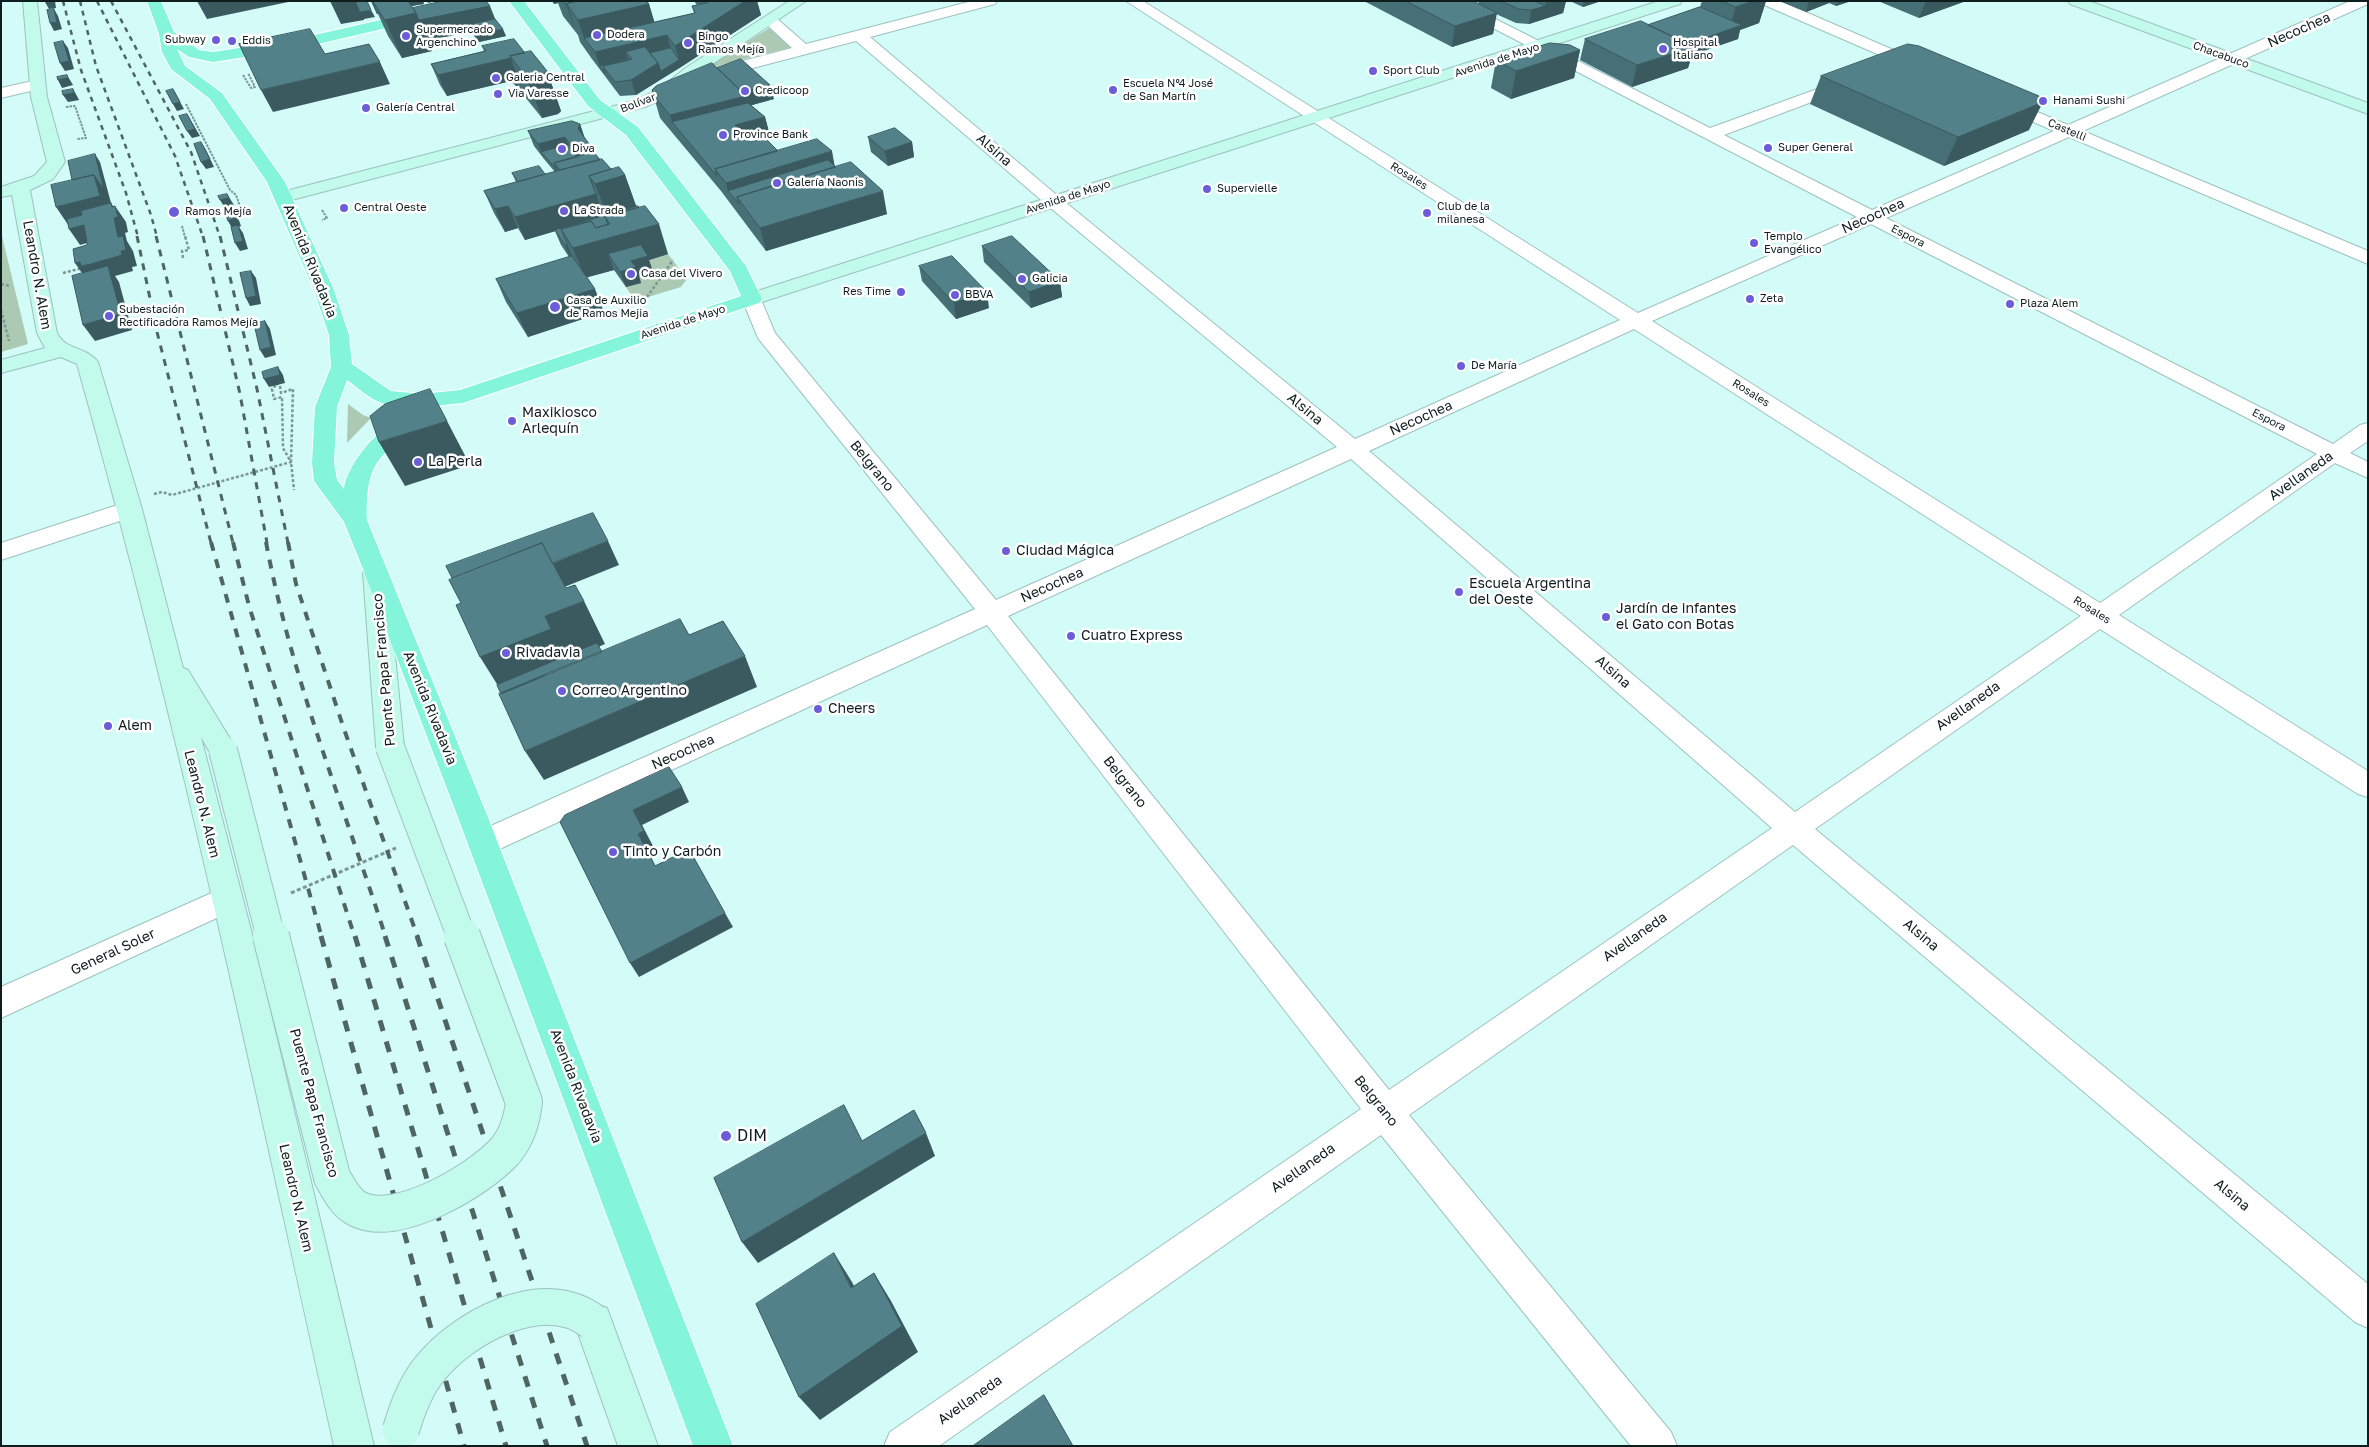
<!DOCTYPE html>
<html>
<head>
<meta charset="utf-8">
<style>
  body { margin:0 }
  #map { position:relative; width:2369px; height:1447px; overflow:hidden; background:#d3fbf8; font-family:"Golos Text",sans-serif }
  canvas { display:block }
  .frame { position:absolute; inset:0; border:2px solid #0f1e1d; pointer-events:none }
</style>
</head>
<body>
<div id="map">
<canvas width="2369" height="1447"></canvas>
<div class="frame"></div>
</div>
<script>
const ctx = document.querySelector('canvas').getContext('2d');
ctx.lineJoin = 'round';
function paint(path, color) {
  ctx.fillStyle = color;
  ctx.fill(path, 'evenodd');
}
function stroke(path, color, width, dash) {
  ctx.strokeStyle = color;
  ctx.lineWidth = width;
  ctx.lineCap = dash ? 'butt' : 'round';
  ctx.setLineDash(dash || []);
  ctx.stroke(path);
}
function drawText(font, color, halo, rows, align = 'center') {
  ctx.font = font + ' "Golos Text",sans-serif';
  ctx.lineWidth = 5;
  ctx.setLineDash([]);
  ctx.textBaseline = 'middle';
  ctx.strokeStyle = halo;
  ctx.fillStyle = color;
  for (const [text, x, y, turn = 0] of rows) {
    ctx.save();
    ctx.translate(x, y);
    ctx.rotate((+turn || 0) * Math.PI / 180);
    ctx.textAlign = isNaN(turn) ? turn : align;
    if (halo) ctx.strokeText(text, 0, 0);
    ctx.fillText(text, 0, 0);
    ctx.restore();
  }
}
paint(new Path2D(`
  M771 27 804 44 713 67 708 66Z
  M1 232 28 344 1 352Z
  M668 254 687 279 681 287 635 301 626 287 641 283 637 277 646 260Z
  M348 404 363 415 371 418 347 443Z`), '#accab3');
const street = new Path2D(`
  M972 1H997L995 4 870 37 1059 197 1355 439 1620 320 1126 1H1143L1638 313 1857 217 1441 1H1460L1710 128 1842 80H1854L1856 83 1854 86 1724 135 1872 210 2054 131 1995 105 1993 102 1995 99H2007L2068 125 2350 1H2368V4L2083 131 2368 251V264L2069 137 1886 218 2333 444 2360 425 2368 423V441L2350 453 2368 462V478L2335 463 2119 615 2368 771V797L2358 794 2100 629 1815 829 2368 1284V1328L2355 1322 1793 845 1409 1115 1671 1432 1677 1446H1631L1381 1135 939 1446H884L890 1432 1361 1109 987 625 493 852 483 855 473 852 468 843 473 834 975 609 758 338 742 299 745 295H759L775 333 996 600 1337 447 1047 205 856 41 711 79 703 74 705 71 792 48 765 23 763 20 765 17H775L806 44ZM1871 224 2317 454 2100 603 1652 321ZM1634 329 2081 616 1795 812 1369 451ZM1351 459 1772 828 1389 1090 1008 616Z
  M1760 1H1780L1926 64 1928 67 1926 70H1914L1762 4Z
  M37 80 45 85 43 88 1 98V88Z
  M130 501 138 503 142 509 138 515 1 560V543Z
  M225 887 236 891 240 900 236 909 1 1018V987Z`);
const secondary = new Path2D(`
  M23 1H37L47 97 65 162 53 179 30 190 57 333C66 351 86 346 98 362L142 509 183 668 188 670 237 750 233 758 223 761 213 758 201 737 252 934 374 1446H334C254 1084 178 721 77 364L61 357 1 373V360L45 348 37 333 12 195 1 197V187L34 176 47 162 31 97Z
  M789 1H806L699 73 668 97 645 107 284 202 278 201 275 197 278 193 633 101 656 91 687 67Z
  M1659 1H1682L1680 4 759 303H745L742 299 745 295Z
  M2068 1H2089L2368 103V114L2070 4Z
  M375 564 384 567 387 573 404 747 400 755 390 758 380 755 376 747 363 573 366 567Z
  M593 1303 607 1308 658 1446H618L574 1322 579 1308Z`);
const primary = new Path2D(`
  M147 1H161L174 32 199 50 213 52 297 39 464 1H491L484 5 297 49 213 62 189 57 177 49 185 66 222 93 285 182 334 290 349 335 352 364 391 391 421 394 460 390 741 296 730 271 626 135 588 106 509 1H524L600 100 638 127 746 266 762 299 759 303 463 403C440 405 398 412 377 401 366 396 357 387 347 380L337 407 334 463 337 480 344 489C348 460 389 411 420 419L423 424 420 429C375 455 366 467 367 520L487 815 733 1446H693L457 815 363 569 344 522 314 481 312 463 315 407 331 367 329 335 314 290 267 182 210 99 171 69 162 52 159 34Z`);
stroke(street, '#9cc2bf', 2);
stroke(secondary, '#9cc2bf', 2);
stroke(primary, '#fff', 2);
stroke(new Path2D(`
  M243 75 251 88 255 87 248 73
  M186 104 230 190 236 195 242 212 234 214
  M66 107 75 106 86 138 77 139
  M322 210 327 218 322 220
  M182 226 185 237`), '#7b9795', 2, [2.5, 1]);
stroke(new Path2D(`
  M183 258 182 251 189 250 185 236
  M63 273 83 268
  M1 284 10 286
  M647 297 673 260
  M1 310 9 341
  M276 383 280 386 281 393 293 389 291 462 294 490
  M154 494 162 492 172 495 291 462 283 448 282 397 274 399 272 389 276 385`), '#7b9795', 2.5, [3, 2]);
stroke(new Path2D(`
  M291 893 396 848`), '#7b9795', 3, [4, 2.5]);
paint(street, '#fff');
paint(secondary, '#c2faec');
paint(primary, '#84f5da');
stroke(new Path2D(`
  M63 1 81 70 126 193 138 237
  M80 1 96 66 151 215 157 237
  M97 1 175 156 203 237
  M111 1 191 152 220 237`), '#4e6563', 2.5, [5, 5]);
stroke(new Path2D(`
  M137 236 157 332 211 543
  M156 236 233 543
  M203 236 240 394 267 543
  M220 236 257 389 288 543`), '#4e6563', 3, [7, 7]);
stroke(new Path2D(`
  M211 542 322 938
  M233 542 249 606 355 938
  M266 542C291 677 344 807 386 938
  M288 542 296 584 344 729 418 938`), '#4e6563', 4, [9, 9]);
stroke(new Path2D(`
  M321 936 464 1446
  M355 936 506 1446
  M385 936 547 1446
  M417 936 587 1446`), '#4e6563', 5, [11, 11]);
const secondaryBridgeFar1 = new Path2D(`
  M390 747 462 938
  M223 750 271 938`);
const secondaryBridge = new Path2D(`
  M271 936 332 1177C339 1189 345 1203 358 1209 397 1229 479 1180 505 1151 517 1137 522 1120 524 1102L462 936
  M401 1430C407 1409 415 1388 428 1371 461 1328 543 1283 593 1322`);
stroke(secondaryBridgeFar1, '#9cc2bf', 30, []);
stroke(secondaryBridge, '#9cc2bf', 38, []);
stroke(secondaryBridgeFar1, '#c2faec', 28);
stroke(secondaryBridge, '#c2faec', 36);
paint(new Path2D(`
  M371 1H423L424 4 412 6 413 8 495 19 506 36 479 42 471 32 428 40 432 51 402 58 388 36 378 14H377Z
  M552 1H646L649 4 654 22 694 13 692 6 697 5 694 1H757L761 15 681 67 636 95 620 96 592 59 580 42 578 35 563 16 558 3 554 4Z
  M1364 1H1473L1478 4 1479 1H1566L1563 13 1529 24 1516 23 1496 14 1493 34 1452 47Z
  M1570 1H1601L1583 7Z
  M1702 1H1766L1759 23 1740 30 1738 39 1692 55 1688 68 1632 87 1580 60 1585 39 1648 25 1700 7Z
  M1779 1H1851L1836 6 1829 3 1806 12Z
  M1878 1H1966L1919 18Z
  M482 46 525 53 547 71 561 111 558 114 542 118 521 92 519 85 516 86 511 81 447 96 440 85 431 64 484 51Z
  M1580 50 1574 78 1511 99 1491 88 1496 60Z
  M717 68 774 99 751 105 765 117 769 132 746 138 750 142 778 151 835 166 887 214 766 251 721 191 660 118 652 90Z
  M1821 76 2029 130 1944 166 1810 104Z
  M580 124 585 139 590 145 592 152 611 169 625 175 636 206 668 254 649 260 653 272 639 276 641 283 626 287 614 270 587 277 604 312 528 337 506 302 496 279 569 257 561 245 555 231 525 240 518 228 505 232 494 213 484 191 516 182 512 173 545 174 555 172 544 159 534 146 528 131Z
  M868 137 912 142 914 157 888 166 871 152Z
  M982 246 1060 281 1062 297 1031 308 984 262Z
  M919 266 989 308 956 319 922 281Z`), '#476f76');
paint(new Path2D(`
  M49 1H55L56 8 49 9 45 2Z
  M197 1H293L207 19Z
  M330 1H356L360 12 371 10 375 17 364 19V20L341 24Z
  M371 1H372L378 14H377Z
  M409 1H423L424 4 411 6Z
  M427 1H436L428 3Z
  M553 1H558V3L554 4Z
  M745 1H757L761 15 681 67 663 78 661 71 679 60 675 46Z
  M1546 1H1566L1563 13 1529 24 1531 10 1545 6Z
  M1584 1H1601L1583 7Z
  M1753 1H1766L1759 23 1740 30 1738 39 1692 55 1688 68 1632 87 1637 65 1679 47 1729 29 1736 7Z
  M1809 1H1830L1829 3 1806 12Z
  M1838 1H1851L1836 6Z
  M1926 1H1966L1919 18Z
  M566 4H567L575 28 573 24Z
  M649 4 659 37 667 35 673 56 632 59 626 52 631 66H600L602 73 595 52 584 38 585 40 578 20Z
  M490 6 498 26 468 25 471 32 428 40 432 51 402 58 385 20 416 13Z
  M54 9 58 16 62 29 54 31 50 23Z
  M1497 13 1493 34 1452 47 1455 26Z
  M503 29 506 36 479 42 476 35Z
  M63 41 68 48 74 69 65 71 60 63Z
  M1580 50 1574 78 1511 99 1516 71Z
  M520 53 547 71 561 111 558 114 542 118 527 78 510 56 521 85 516 86 513 79 508 74 511 81 447 96 438 75Z
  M380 62 390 84 273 112 261 90Z
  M658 63 663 78 636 95 631 80Z
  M67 75 73 85 62 88 58 80Z
  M770 85 774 99 749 106 672 122 670 115 739 93Z
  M73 89 77 96 79 100 68 102 63 95Z
  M173 89 184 109 177 111 173 104Z
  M2043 102 2029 130 1944 166 1958 137Z
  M187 114 200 136 192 138 187 131Z
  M765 117 769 132 739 140 735 125Z
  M580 124 585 139 578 129Z
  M565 137 571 152H541L538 144Z
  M201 142 206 150 214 167 206 169 201 162Z
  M912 142 914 157 888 166 885 151Z
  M590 145 595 160 580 164 574 150Z
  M832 151 836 173 737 197 728 191 726 183Z
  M95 154 100 162 111 203 117 212 115 206 126 222 128 232 125 233 127 241 133 251 137 266 132 267 133 271 115 276 119 282 132 330 95 341 83 325 86 279 75 263 94 241 80 245 69 229H71L56 207 94 175Z
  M605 166 625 175 639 214 608 218 595 184 589 176 529 204Z
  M883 191 887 214 766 251 760 228Z
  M227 194 234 205 232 206 236 212 241 226 239 227 243 233 248 249 240 251 235 243 232 228 228 221 225 208 220 200Z
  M596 194 604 217 525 240 515 217Z
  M508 206 518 228 505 232 495 209Z
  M659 224 668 254 649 260 653 272 639 276 641 283 626 287 620 272 608 254 614 270 585 278 573 248Z
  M567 244 573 260H571L565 245Z
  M251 271 256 278 261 304 250 306 246 298Z
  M1060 281 1062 297 1031 308 1029 292Z
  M595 289 604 312 528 337 517 313Z
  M987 292 989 308 956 319 954 303Z
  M265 321 270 329 276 355 265 358 260 350Z
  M278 367 283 375 285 383 269 387 264 379Z
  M447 421 470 465 405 486 379 442Z
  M608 541 619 565 475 623 461 600Z
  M584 601 605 644 568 660 507 700 480 657 545 616Z
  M745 656 757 687 544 780 525 751Z
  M682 787 689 802 642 825 653 846 647 849 663 881 638 834 633 810Z
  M725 913 733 927 639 977 630 963Z
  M926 1133 935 1156 758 1263 742 1242Z
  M834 1253 852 1282 869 1316 851 1288Z
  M874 1273 891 1301 918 1352 820 1420 799 1397Z`), '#3a5a60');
const building = new Path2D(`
  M363 1H367L371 10 360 12 356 3Z
  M373 1H408L416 13 385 20Z
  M443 1H486L490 6 419 20 416 13 413 8Z
  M564 1H577L566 4Z
  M577 1H646L649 4 578 20 567 4Z
  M706 1H745L675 46 667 35 595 52 584 38 695 13 692 6 707 3Z
  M1406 1H1473L1497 13 1455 26Z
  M1501 1H1535L1545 6 1531 10 1519 9Z
  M1722 1H1753L1736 7Z
  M1700 7 1742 25 1688 44 1648 25Z
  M54 9 57 22 50 23 47 10Z
  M495 19 503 29 476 35 468 25Z
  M1641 21 1694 47 1637 65 1585 39Z
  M310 29 325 54 369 44 380 62 261 90 239 44Z
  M514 39 525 53 510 56 511 58 438 75 431 64 486 51 482 46Z
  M63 41 69 61 60 63 54 43Z
  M1550 43 1570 45 1580 50 1516 71 1496 60Z
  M1908 44 1919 46 2039 96 2043 102 1958 137 1821 76Z
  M645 47 658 63 631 80 615 82 603 66 632 59 626 52Z
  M671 48 679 60 661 71 658 63 650 53Z
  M531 51 547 71 543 74 527 78 510 56Z
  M628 59 629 60 603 66 605 73 600 66Z
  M741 59 770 85 742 92 717 68Z
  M712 63 746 96 670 115 654 96 652 90 656 86Z
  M516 72 518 78 513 79 508 74Z
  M67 75 68 78 58 80 57 77Z
  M73 89 74 93 63 95 62 91Z
  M173 89 180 102 173 104 166 91Z
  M748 103 765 117 735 125 750 142 765 138 778 151 715 169 717 176 672 122Z
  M187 114 195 129 187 131 179 116Z
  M572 121 580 124 578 129 590 145 574 150 565 137 538 144 528 131Z
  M895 128 912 142 885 151 868 137Z
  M817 139 832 151 726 183 715 169Z
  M201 142 210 159 201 162 194 144Z
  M568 145 577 157 554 163 557 170 541 152Z
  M594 152 600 160 560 170 554 163Z
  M95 154 104 190 94 175 72 180 68 161Z
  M602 159 611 169 589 176 596 194 515 217 508 206 495 209 484 191Z
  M828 160 836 167 737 197 739 204 728 191Z
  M851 162 883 191 760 228 737 197Z
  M539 166 545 174 518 182 512 173Z
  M619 167 625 175 595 184 589 176Z
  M94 175 100 196 56 207 51 185Z
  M227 194 229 198 220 200 218 196Z
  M111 203 112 207 115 206 118 217 114 218 118 237 123 236 126 250 121 251 122 255 91 264 81 266 80 262 75 263 73 249 87 245 86 236 84 225 69 229 67 219 82 215 81 211Z
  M231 205 236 218 228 221 223 207Z
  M638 206 639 207 605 217 608 224 596 228 591 221 561 229 567 244 565 245 555 230Z
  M645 206 659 224 573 248 561 229 591 221 596 228 610 224 605 217Z
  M238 225 243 241 235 243 231 227Z
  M1012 236 1060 281 1029 292 982 246Z
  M641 245 648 256 631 261 636 267 620 272 608 254Z
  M572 256 595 289 517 313 496 279Z
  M952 256 987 292 954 303 919 266Z
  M108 266 121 314 83 325 72 276Z
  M251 271 256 296 246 298 240 273Z
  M265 321 271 347 260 350 254 324Z
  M278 367 280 375 264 379 262 372Z
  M430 389 447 421 379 442 370 416 385 404Z
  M593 513 608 541 552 563 542 543 452 578 446 566Z
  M542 543 566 588 575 585 584 601 545 616 551 629 480 657 456 605 461 603 449 580Z
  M680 619 689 635 723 621 745 656 525 751 499 694Z
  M597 643 602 652 501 694 497 685Z
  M669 767 682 787 633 810 644 831 638 834 655 866 689 849 725 913 630 963 560 822 565 815Z
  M844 1105 862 1141 914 1110 926 1133 742 1242 714 1178Z
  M834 1253 851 1288 874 1273 902 1326 799 1397 756 1304Z
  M1044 1395 1073 1446H973Z`);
paint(building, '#538189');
stroke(building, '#3a5a60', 1);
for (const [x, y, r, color] of [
  [597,35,5,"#6a5dd7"],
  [406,36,5,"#6a5dd7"],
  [216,40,5,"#6a5dd7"],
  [232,41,5,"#6a5dd7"],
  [688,43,5,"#6a5dd7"],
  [1663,49,5,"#6a5dd7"],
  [1373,71,5,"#6a5dd7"],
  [496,78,5,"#6a5dd7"],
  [1113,90,5,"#6a5dd7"],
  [745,91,5,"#6a5dd7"],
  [498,94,5,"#6a5dd7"],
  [2043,101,5,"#6a5dd7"],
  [366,108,5,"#6a5dd7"],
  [723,135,5,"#6a5dd7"],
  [1768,148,5,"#6a5dd7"],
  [562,149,5,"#6a5dd7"],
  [777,183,5,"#6a5dd7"],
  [1207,189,5,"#6a5dd7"],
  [344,208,5,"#6a5dd7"],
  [564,211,5,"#6a5dd7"],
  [174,212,6,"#6a5dd7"],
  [1427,213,5,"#6a5dd7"],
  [1754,243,5,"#6a5dd7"],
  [631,274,5,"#6a5dd7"],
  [1022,279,5,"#6a5dd7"],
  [901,292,5,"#6a5dd7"],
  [955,295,5,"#6a5dd7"],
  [1750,299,5,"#6a5dd7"],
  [2010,304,5,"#6a5dd7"],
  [555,307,6,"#6a5dd7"],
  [109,316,5,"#6a5dd7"],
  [1461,366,5,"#6a5dd7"],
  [512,421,5,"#6a5dd7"],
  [418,462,5,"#6a5dd7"],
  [1006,551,5,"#6a5dd7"],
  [1459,592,5,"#6a5dd7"],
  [1606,617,5,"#6a5dd7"],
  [1071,636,5,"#6a5dd7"],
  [506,653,5,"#6a5dd7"],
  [562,691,5,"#6a5dd7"],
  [818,709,5,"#6a5dd7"],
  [108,726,5,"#6a5dd7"],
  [613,852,5,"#6a5dd7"],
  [726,1136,6,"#6a5dd7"]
]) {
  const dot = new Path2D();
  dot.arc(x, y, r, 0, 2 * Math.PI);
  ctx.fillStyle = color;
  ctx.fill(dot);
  stroke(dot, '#fff', 2);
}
drawText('11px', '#0f1e1d', '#fff', [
  ["Supermercado",416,30],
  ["Argenchino",416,43],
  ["Dodera",607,35],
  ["Bingo",698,37],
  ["Ramos Mejía",698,50],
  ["Subway",206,40,"right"],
  ["Eddis",242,41],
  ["Hospital",1673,43],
  ["Italiano",1673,56],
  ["Sport Club",1383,71],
  ["Galeria Central",506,78],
  ["Escuela N°4 José",1123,84],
  ["de San Martín",1123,97],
  ["Credicoop",755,91],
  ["Via Varesse",508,94],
  ["Hanami Sushi",2053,101],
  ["Galería Central",376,108],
  ["Province Bank",733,135],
  ["Super General",1778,148],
  ["Diva",572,149],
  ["Galería Naonis",787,183],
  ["Supervielle",1217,189],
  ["Club de la",1437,207],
  ["milanesa",1437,220],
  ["Central Oeste",354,208],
  ["La Strada",574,211],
  ["Ramos Mejía",185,212],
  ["Templo",1764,237],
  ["Evangélico",1764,250],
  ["Casa del Vivero",641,274],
  ["Galicia",1032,279],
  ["Res Time",891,292,"right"],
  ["BBVA",965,295],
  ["Zeta",1760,299],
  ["Casa de Auxilio",566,301],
  ["de Ramos Mejia",566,314],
  ["Plaza Alem",2020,304],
  ["Subestación",119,310],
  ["Rectificadora Ramos Mejía",119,323],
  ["De María",1471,366]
], 'left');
drawText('11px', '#0f1e1d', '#fff', [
  ["Chacabuco",2221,55,20],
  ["Avenida de Mayo",1497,60,-18],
  ["Bolívar",638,103,-21],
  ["Castelli",2067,130,23],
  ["Rosales",1409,176,32],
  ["Avenida de Mayo",1068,197,-18],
  ["Espora",1908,236,27],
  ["Avenida de Mayo",683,322,-18],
  ["Rosales",1751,393,32],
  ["Espora",2269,420,27],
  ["Rosales",2092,610,32]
]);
drawText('14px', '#0f1e1d', '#fff', [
  ["Necochea",2299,30,-24],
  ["Alsina",994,150,41],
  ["Necochea",1873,216,-24],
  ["Avenida Rivadavia",310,261,68],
  ["Leandro N. Alem",37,275,80],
  ["Alsina",1305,409,40],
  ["Necochea",1421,418,-24],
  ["Belgrano",872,466,51],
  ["Avellaneda",2301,476,-35],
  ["Necochea",1052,585,-24],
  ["Puente Papa Francisco",384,670,-95],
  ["Alsina",1613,672,41],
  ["Avellaneda",1968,706,-35],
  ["Avenida Rivadavia",430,708,68],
  ["Necochea",683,752,-24],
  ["Belgrano",1125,782,52],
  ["Leandro N. Alem",202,804,76],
  ["Alsina",1921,935,40],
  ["Avellaneda",1635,937,-35],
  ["General Soler",113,952,-25],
  ["Avenida Rivadavia",576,1086,69],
  ["Belgrano",1376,1101,51],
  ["Puente Papa Francisco",314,1103,75],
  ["Avellaneda",1303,1168,-35],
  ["Alsina",2232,1195,40],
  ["Leandro N. Alem",296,1198,77],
  ["Avellaneda",970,1400,-35]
]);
drawText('14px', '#0f1e1d', '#fff', [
  ["Maxikiosco",522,413],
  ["Arlequín",522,429],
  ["La Perla",428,462],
  ["Ciudad Mágica",1016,551],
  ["Escuela Argentina",1469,584],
  ["del Oeste",1469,600],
  ["Jardín de infantes",1616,609],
  ["el Gato con Botas",1616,625],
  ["Cuatro Express",1081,636],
  ["Rivadavia",516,653],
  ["Correo Argentino",572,691],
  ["Cheers",828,709],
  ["Alem",118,726],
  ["Tinto y Carbón",623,852]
], 'left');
drawText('16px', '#0f1e1d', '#fff', [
  ["DIM",737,1136]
], 'left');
</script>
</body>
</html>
